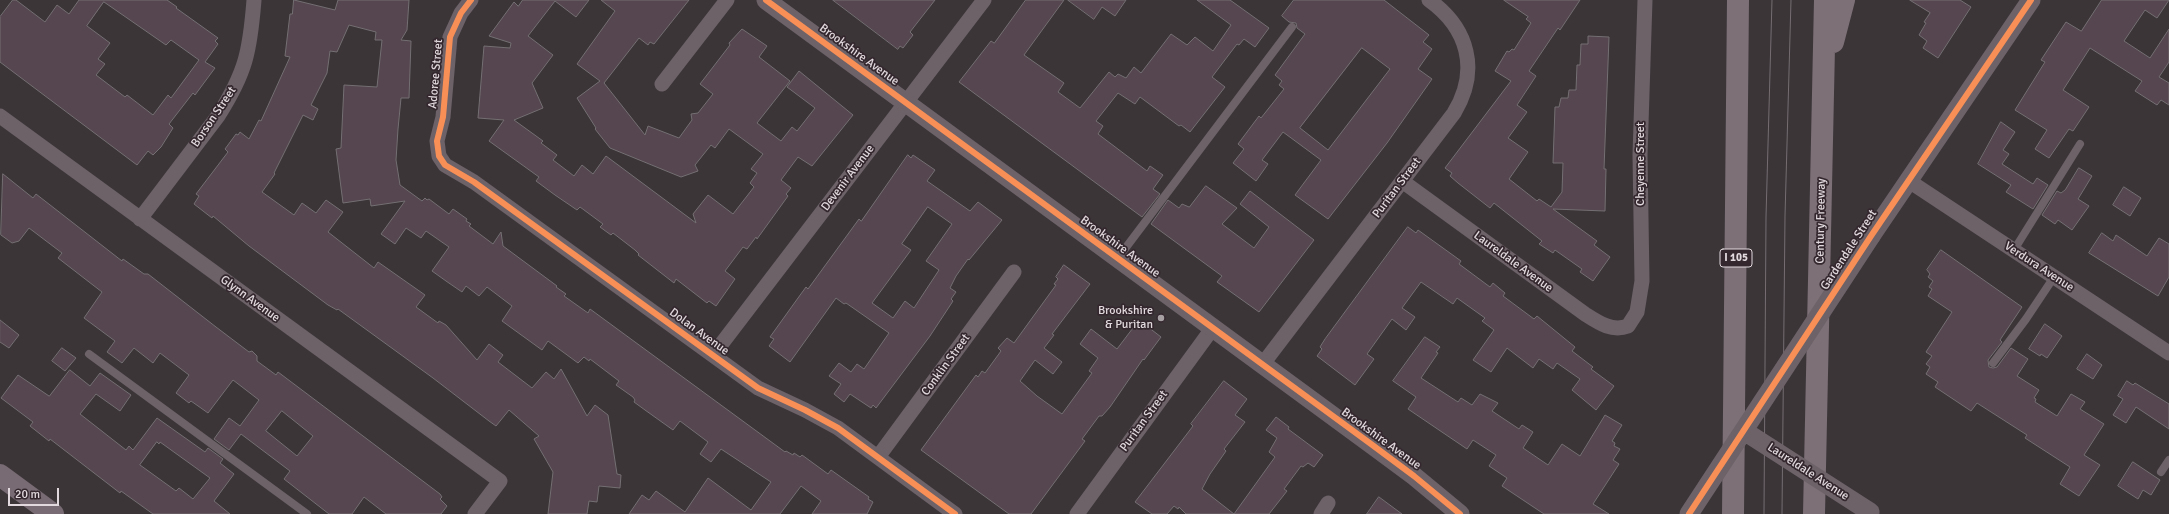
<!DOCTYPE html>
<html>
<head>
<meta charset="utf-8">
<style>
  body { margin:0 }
  #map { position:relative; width:2169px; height:514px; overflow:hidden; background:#3b3538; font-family:Signika,sans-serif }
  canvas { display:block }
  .scale { position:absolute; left:8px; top:488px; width:51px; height:18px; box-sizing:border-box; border:2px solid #e1d9dd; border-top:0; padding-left:5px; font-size:12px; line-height:14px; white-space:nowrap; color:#e1d9dd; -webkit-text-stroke:3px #34282e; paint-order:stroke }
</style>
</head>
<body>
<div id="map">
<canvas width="2169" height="514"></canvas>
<div class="scale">20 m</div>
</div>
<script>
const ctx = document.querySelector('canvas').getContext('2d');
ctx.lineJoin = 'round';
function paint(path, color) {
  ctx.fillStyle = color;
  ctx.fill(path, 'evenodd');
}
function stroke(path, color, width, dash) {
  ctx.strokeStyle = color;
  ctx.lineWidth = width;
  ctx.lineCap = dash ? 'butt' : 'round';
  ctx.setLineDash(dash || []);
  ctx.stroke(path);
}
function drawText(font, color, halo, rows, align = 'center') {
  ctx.font = font + ' Signika,sans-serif';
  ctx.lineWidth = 3.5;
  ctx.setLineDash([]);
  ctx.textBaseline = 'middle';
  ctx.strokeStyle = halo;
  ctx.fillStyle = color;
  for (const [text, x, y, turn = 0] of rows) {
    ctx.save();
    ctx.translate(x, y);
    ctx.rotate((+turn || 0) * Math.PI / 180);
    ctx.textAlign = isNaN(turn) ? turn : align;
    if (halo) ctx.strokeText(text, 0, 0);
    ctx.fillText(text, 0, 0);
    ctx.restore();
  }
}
const building = new Path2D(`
  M13 0H16L45 22 57 5 69 14 79 0H167L177 7 176 8 218 38 215 41 218 44 205 62 215 68 195 95 193 93 169 124 173 128 161 147 153 155 148 151 137 165 0 62V17ZM104 2 166 45 171 40 199 60 171 98 168 95 153 115 127 95 125 97 96 75 105 64 98 59 110 43 87 26Z
  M294 0 335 10 338 0H409L407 30 401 40 411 41 409 98H401L398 129 396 160 400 185 422 201 425 198 427 200 429 199 449 214 453 209 467 219 466 221 471 224 469 226 493 244 501 232 503 246 557 286 556 287 566 294 564 296 588 313 590 309 785 452 786 451 793 455 794 453 800 457 802 455 828 474 831 470 869 497 868 499 873 502 867 514H812L821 501 801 486 780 514H629L642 495 649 500 656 491 685 512 708 478 751 510 771 482 721 449 711 462 700 454 708 442 680 421 673 430 645 410 634 402 635 400 633 397 616 385 619 381 590 359 589 361 584 357 578 363 548 341 542 350 502 321 512 306 487 287 479 296 466 286 462 292 446 281 432 271 449 247 426 231 421 238 406 228 395 244 381 234 405 201 371 206 370 199 343 203 336 149 341 148 344 85 377 87 382 40H375L376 32 349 25 337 52 330 51 327 73 311 105 318 109 313 120 303 115 274 173 275 174 262 192 294 215 302 203 316 213 326 200 343 212 328 232 374 268 378 262 425 295 416 307 438 323 439 321 446 325 477 360 489 344 503 355 498 362 532 388 546 372 554 379 561 369 587 416 595 405 608 415 617 474 621 475 620 488 599 486 597 502 589 501 587 514H548L553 472 534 439 539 436 509 410 496 426 489 421 433 378 338 309 337 310 328 305 249 246 213 216 212 218 194 204 199 196 196 194 228 152 225 149 236 134 238 135 240 132 249 139 259 120 261 121 290 57 285 56 290 14H292Z
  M523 0H589L576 17 555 1 528 36 553 55 532 83 543 108 514 120 543 141 541 143 557 155 553 160 574 176 582 165 593 174 606 156 696 223 693 214 708 195 733 214 754 187 750 183 757 173 751 169 763 154 729 129 715 148 711 145 695 165 698 171 681 177 610 148 595 129 596 128 577 98 600 81 577 64 615 11 601 0H689L654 44 650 42 648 45 639 38 604 83 645 135 648 126 679 138 692 120 691 114 698 113 713 94 700 84 730 45 729 43 742 29 767 46 759 57 790 81 757 123 781 141 792 127 797 131 815 108 787 87 799 71 853 115 812 166 798 157 781 180 791 188 786 194 788 196 757 239 756 237 747 249 743 247 725 271 735 279 716 306 709 301 707 303 676 279 674 283 638 255 639 254 635 250 613 233 611 235 600 227 603 224 580 207 577 210 555 195 536 181 539 177 489 141 504 120 478 118 484 46 510 48 511 43 489 36 514 2 518 6Z
  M833 0H935L910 32 913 35 903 48 900 46 898 49Z
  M1026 0H1064L1024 55 1064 83 1058 92 1080 108 1109 72 1115 77 1118 74 1126 78 1134 67 1141 73 1171 34 1187 45 1195 37 1213 51 1231 25 1197 0H1230L1269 28 1255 47 1244 39 1239 45 1237 44 1212 77 1225 87 1190 132 1181 125 1179 126 1140 97 1135 104 1118 93 1096 121 1103 126 1098 134 1147 171 1150 166 1163 175 1153 189 1160 194 1142 217 959 82 991 41 994 43Z
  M1068 0H1126L1115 16 1102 7 1094 19Z
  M1294 0H1384L1429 35 1423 42 1432 49 1418 69 1432 79 1387 143 1328 219 1295 195 1321 160 1283 132 1262 160 1268 164 1256 181 1233 163 1244 149 1238 144 1259 116 1261 118 1284 89 1279 85 1282 81 1275 75 1305 34 1297 28 1296 23 1289 22 1282 16ZM1362 48 1390 69 1328 150 1300 128Z
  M1504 0H1580L1560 30 1558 28 1529 71 1536 76 1517 105 1527 112 1508 138 1528 152 1509 179 1537 201 1539 199 1551 207 1562 192 1563 163H1553L1555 107H1559L1561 98H1568L1569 90H1576L1577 65H1580L1581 44H1588V36L1609 37 1604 169H1606L1605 211 1553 209 1597 241 1594 245 1610 257 1593 281 1580 272 1582 269 1555 250 1553 253 1539 244 1542 241 1494 203 1490 208 1458 183 1450 176 1452 173 1445 168 1511 81 1495 71 1507 51 1509 52 1512 49 1514 50 1531 23 1526 19 1528 17Z
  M1910 0H1960L1971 7 1938 58 1923 48 1927 41 1919 35 1926 23 1924 22 1930 13Z
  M2102 0H2169L2157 18 2145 10 2124 41 2150 58 2169 29V62L2159 77 2169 83V105L2161 100 2157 105 2135 91 2142 81 2090 48 2063 90 2089 107 2073 131 2069 129 2049 158 2035 149 2047 130 2015 110 2045 62 2041 60 2066 22 2081 31Z
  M2001 122 2015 132 2003 150 2009 154 2002 164 2033 184 2037 178 2048 185 2033 209 2006 192 2011 185 1978 164Z
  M908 155 911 158 913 155 935 170 927 181 970 211 978 202 1002 220 969 260 968 259 956 276 950 288 956 292 951 299 953 301 930 336 876 408 873 405 871 408 850 394 844 402 834 394 841 384 829 376 839 363 851 372 857 364 864 369 889 333 846 303 844 304 836 298 790 362 769 346 774 339 770 337 798 298 806 287 808 289 859 219 861 221ZM928 207 952 224 926 261 939 270 914 308 905 301 893 318 872 303 911 250 902 244Z
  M2079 168 2092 176 2078 199 2089 206 2072 230 2058 220 2055 224 2042 215 2057 191 2061 193 2065 190Z
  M3 174 33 198 36 194 122 261 123 259 144 274H148L216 327 249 352 252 351 257 356V361L276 375 278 372 440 494 442 497 440 499 447 506 441 514H386L364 497 352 514H329L284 479 290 471 241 434 229 450 214 439 229 418 240 426 259 400 233 380 208 413 191 401 189 403 176 393 189 375 160 353 153 363 134 348 122 363 107 352 115 341 84 318 102 292 58 258 62 253 29 228 19 241 12 243 1 235ZM282 411 313 436 297 456 266 431Z
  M1206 186 1237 208 1222 224 1254 248 1269 227 1240 204 1250 191 1314 240 1259 312 1217 282 1222 276 1151 224 1168 200 1179 208 1182 204 1189 207Z
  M2124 187 2141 198 2130 216 2113 205Z
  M1408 227 1416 233 1418 230 1461 261 1459 264 1490 287 1493 283 1505 293 1503 296 1534 319 1537 316 1575 347 1572 351 1593 367 1591 369 1614 386 1596 410 1572 390 1580 379 1557 363 1553 369 1539 359 1533 368 1507 348 1491 372 1473 360 1494 330 1482 321 1485 318 1457 298 1453 304 1421 282 1402 308 1415 317 1406 330 1392 319 1367 354 1374 359 1355 385 1317 356 1322 349 1320 347 1325 339Z
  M2102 233 2113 241 2116 235 2147 256 2159 238 2169 244V277L2158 296 2089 253Z
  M1941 250 2022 307 2000 340 2002 342 1988 360 1989 367 1993 368 1997 367 2011 348 2028 359 2017 376 2039 390 2034 398 2036 399 2035 402 2057 416 2071 394 2085 402 2080 409 2104 424 2084 455 2100 465 2079 496 2060 484 2070 467 2025 438 2027 435 1977 403 1971 411 1935 387 1938 382 1926 374 1930 367 1926 364 1932 356 1926 352 1952 312 1928 296 1932 289 1929 287 1933 281 1928 277 1930 274 1927 270Z
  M1064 265 1090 284 1052 334 1054 335 1044 348 1062 362 1053 374 1035 360 1020 381 1037 396 1062 414 1092 373 1089 371 1098 358 1080 344 1091 329 1117 349 1139 320 1161 337 1144 360 1143 359 1110 407 1102 416H1099L1082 439 1085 441 1031 514H1009L921 450 976 375 978 377 982 371 985 373 1001 351 998 348 1007 338 1014 343 1056 285 1054 284 1058 279 1056 277Z
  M0 320 19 335 9 348 0 342Z
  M2045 324 2062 336 2047 358 2041 354 2040 356 2029 349Z
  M1425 337 1440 347 1436 352 1438 353 1421 378 1458 402 1461 398 1472 405 1480 394 1498 403 1492 411 1519 429 1522 425 1533 432 1523 448 1548 465 1562 444 1580 456 1605 415 1622 425 1612 441 1615 443 1614 446 1620 449 1613 460 1619 464 1593 504 1609 514H1544L1502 486 1507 478 1489 466 1496 455 1473 440 1467 449 1408 409 1416 397 1393 381Z
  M62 348 76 358 65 371 52 361Z
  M2087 354 2102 365 2093 379 2077 369Z
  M70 370 90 386 100 373 131 395 120 411 96 394 80 414 126 450 129 446 133 450 157 418 205 452 208 448 223 459 220 463 234 474 214 501 230 514H153L121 491 120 493 50 439 49 441 30 426 33 422 1 398 18 375 49 396ZM157 442 159 444 160 442 210 478 193 499 179 488 176 491 140 465Z
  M1224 381 1247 399 1235 415 1245 422 1224 449 1226 451 1210 474 1202 489 1234 514 1275 457 1269 452 1277 438 1266 430 1276 417 1289 427 1288 429 1323 455 1314 467 1308 463 1303 467 1301 466 1284 489 1287 491 1269 514H1186L1179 507 1178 509 1174 506 1167 514H1152L1135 502 1193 426 1191 424Z
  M2127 381 2133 385 2135 383 2169 404V429L2136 407 2126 423 2113 415 2123 399 2118 396Z
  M2133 462 2160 480 2151 495 2143 490 2138 499 2118 486Z
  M1379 497 1402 514H1367Z`);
paint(building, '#55464f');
stroke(building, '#746f72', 1);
stroke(new Path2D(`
  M2014 250 2080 144
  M1118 258 1292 27
  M89 354 307 514
  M1993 363 2026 319 2054 277
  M2161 472 2169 460`), '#6c6268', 8);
stroke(new Path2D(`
  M471 0 461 13 450 37 443 117 437 141 439 156 445 165 474 182 758 388 805 410 838 428 955 514
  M662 84 727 0
  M0 116 500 481 475 514
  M1402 181 1585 314C1599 323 1612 332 1628 326L1637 312 1642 281 1640 155 1645 0
  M1909 181 2169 353
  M140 219 218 116C246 72 250 51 254 0
  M713 355 984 0
  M1262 365 1454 113C1480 70 1468 28 1429 0
  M878 457 1014 272
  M1077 514 1212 329
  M1321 514 1328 503`), '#6c6268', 15);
stroke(new Path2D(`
  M766 0 1371 444 1414 476 1460 514
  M1871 236 2031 0`), '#6c6268', 19);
stroke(new Path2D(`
  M0 475 53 514`), '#786b73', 22);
stroke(new Path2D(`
  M1833 42 1844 0
  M1733 514 1738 0
  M1814 514 1825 0`), '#7d7077', 22);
stroke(new Path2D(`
  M1764 514 1766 217 1772 0
  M1782 514 1785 216 1791 0`), '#756d71', 1);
stroke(new Path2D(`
  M1744 431 1870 512
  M1689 514 1871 236`), '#6c6268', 19);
stroke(new Path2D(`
  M471 0 461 13 450 37 443 117 437 141 439 156 445 165 474 182 758 388 805 410 838 428 955 514
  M766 0 1371 444 1414 476 1460 514
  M1689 514 1871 236 2031 0`), '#f78f57', 6);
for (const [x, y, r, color] of [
  [1161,318,4,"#a7a0a3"]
]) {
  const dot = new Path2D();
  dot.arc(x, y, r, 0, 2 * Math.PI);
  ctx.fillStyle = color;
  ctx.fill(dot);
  stroke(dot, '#34282e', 1.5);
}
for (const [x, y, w] of [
  [1736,258,32]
]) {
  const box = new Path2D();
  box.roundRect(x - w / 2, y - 9, w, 18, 3);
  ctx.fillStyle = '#34282e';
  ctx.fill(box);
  stroke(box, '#e1d9dd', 1);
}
drawText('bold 11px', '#e1d9dd', null, [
  ["I 105",1736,258]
]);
drawText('12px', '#e1d9dd', '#34282e', [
  ["Brookshire Avenue",859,55,36],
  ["Adoree Street",436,74,-85],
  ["Borson Street",214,117,-56],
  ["Cheyenne Street",1641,164,-90],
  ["Devenir Avenue",848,178,-53],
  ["Puritan Street",1397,188,-53],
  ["Century Freeway",1821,221,-89],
  ["Brookshire Avenue",1120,247,36],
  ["Gardendale Street",1849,250,-57],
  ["Laureldale Avenue",1513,262,36],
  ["Verdura Avenue",2039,267,33],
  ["Glynn Avenue",250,299,36],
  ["Dolan Avenue",699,332,36],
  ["Conklin Street",946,365,-54],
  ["Puritan Street",1144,421,-54],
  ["Brookshire Avenue",1381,439,36],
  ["Laureldale Avenue",1808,472,33]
]);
drawText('12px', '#e1d9dd', '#34282e', [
  ["Brookshire",1153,311],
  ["& Puritan",1153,325]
], 'right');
</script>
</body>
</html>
